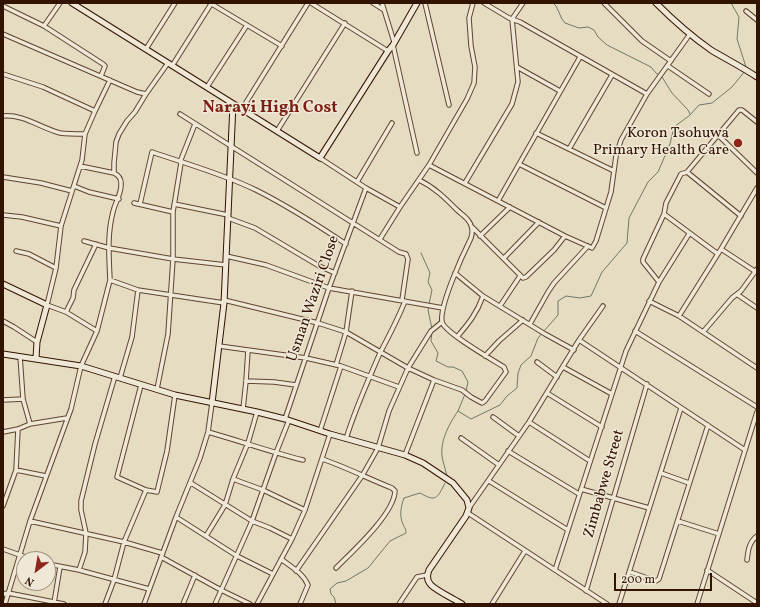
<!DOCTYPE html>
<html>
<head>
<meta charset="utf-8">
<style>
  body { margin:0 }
  #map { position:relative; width:760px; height:607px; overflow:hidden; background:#e6dcc2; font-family:Vollkorn,serif }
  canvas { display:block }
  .frame { position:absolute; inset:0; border:4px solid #321300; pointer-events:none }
  .north { position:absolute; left:16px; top:551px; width:40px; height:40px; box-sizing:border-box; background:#efe8d7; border:1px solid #a39381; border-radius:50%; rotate:211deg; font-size:11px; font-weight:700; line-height:16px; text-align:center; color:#321300 }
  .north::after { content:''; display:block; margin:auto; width:14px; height:18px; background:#8f2418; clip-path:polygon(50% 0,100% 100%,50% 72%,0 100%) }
  .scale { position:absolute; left:614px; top:573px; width:98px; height:18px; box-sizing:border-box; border:2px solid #321300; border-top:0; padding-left:5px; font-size:12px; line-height:14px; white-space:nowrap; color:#321300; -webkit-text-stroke:3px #efe8d7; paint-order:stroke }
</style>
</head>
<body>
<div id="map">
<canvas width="760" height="607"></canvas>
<div class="frame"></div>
<div class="north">N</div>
<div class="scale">200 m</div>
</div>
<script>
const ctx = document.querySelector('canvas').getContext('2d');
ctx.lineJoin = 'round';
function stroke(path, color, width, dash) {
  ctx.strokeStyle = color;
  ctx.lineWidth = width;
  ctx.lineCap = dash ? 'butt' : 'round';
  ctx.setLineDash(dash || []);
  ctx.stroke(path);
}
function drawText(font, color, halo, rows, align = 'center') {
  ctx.font = font + ' Vollkorn,serif';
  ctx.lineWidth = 3;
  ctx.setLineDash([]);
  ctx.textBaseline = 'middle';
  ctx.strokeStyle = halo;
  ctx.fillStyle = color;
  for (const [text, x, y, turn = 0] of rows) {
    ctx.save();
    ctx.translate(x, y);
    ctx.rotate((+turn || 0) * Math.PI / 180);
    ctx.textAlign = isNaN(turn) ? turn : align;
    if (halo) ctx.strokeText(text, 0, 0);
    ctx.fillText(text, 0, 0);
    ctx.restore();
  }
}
stroke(new Path2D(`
  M553 3 556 6 562 19 565 23 579 28 588 27 594 30 598 37 607 45 651 67 656 73 662 77 672 93 688 110 690 114
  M731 3 739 17 737 39 746 67
  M421 253 430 273 428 282 432 290 429 304
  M429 307 428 310 432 329
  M432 332 431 341 438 353 436 361 448 367H453L462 371 468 382 466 391
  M458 411 465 394
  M447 476C446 471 444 466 443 461 438 444 449 424 458 411L471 419 500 405 507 396 517 388 518 373 521 365 531 356 538 338 558 315V301L566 296 580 298 591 296 602 272 627 243 629 218 648 182 658 172 670 144 674 127 690 115 699 105 712 103 732 87 745 71
  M336 604 334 597 331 594 330 589 337 583 346 581 368 568 390 541 406 533C406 528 404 528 403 524 399 516 401 506 404 498L420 493C436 502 437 499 445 483`), '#6f7867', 1);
const street = new Path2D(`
  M210 3 282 46
  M311 3 388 51
  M373 3 384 10
  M382 3 394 42
  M425 3 449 105
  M484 3 509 18 520 22 647 94
  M604 3 642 41 671 61
  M3 6 44 26 103 64 105 66 101 76
  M746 11 757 20
  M44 26 60 3
  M3 34 137 92 146 94
  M393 45 417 153
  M146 49 175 3
  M172 66 211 4
  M668 66 709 94
  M517 67 560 91
  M3 74 43 87 95 111
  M207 87 247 25
  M242 109 308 3
  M180 114 399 252 406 254 408 259 402 300
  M3 116C23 114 41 128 60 133 68 134 77 134 85 134
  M277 131 345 23
  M536 133 614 171
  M718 135 757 173
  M569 149 612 75
  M320 158 366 188 400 207
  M180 162 195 124
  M519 164 606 208
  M429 165 565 236 592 248 596 241 611 192 616 156 621 140 647 94 690 34
  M80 166 114 173
  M687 172 739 110H742L757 122
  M3 177 41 183 72 191
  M357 182 392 123
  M465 183 512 104 518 82 512 19 523 3
  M74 186 89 192 119 199
  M498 201 580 57
  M134 203 173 212
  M140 204 152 152C187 164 223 174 256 190 288 206 316 224 346 244
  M174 204 228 215
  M664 214 718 254
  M3 215 22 217 61 226
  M228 218 255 228 319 266 335 273
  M472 227 523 278 526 277 554 250 565 236
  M480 236 510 207
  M380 239 400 207 429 165 467 99 474 83 475 67 471 46 469 18 473 3
  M84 241 109 248 173 259 226 265
  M721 249 756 272
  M16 251 29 254 56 268
  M226 256 266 265 329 288 443 308
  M504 258 539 222
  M455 273 483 296 545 334 574 350
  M110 280 138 290 224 303
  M659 282 643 262V259L664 214 666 203 681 174 687 172 741 216
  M738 295 757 308
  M224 300 318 323 346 332 408 368 434 380 462 390 471 397 482 403 485 401 506 372 504 367C493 360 445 333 442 322 439 306 463 254 471 238 473 232 472 225 468 220 465 216 460 213 456 209 445 198 434 187 419 180
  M649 301 679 316 757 368
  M500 306 520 276
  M66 312 73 298 74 290 96 244
  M679 316 721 249 757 188
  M3 321 14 327 37 342
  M530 324 548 292 554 283 588 246
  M97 331 66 312 47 305 56 268 61 226 82 160 85 134 95 111 110 80
  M635 331 757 407
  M703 332 732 298 741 291 757 269
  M457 337C469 323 477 313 483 296
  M579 340 745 450
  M219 346 306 358 341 366 399 387
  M20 356 23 399 30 424
  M485 356 499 341 523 320
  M537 362 557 377
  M336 365 346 332 352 291
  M563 367 612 394
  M120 378 132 337 138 290
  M246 381 274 382 296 385
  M141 385 117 477 146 490 157 492 167 451 175 395
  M157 389 168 334 173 259V212L181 163
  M547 393 602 427
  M3 400 23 399
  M243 409 246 381 248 350
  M493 417 519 436
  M285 419 329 288 366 188
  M529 422 590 461
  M320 431 341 366
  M3 432 18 429 30 424 67 418
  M208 432C240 441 271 452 303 460
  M461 438 499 465
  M346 439C355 409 368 381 380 353 389 336 398 319 405 301
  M508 451 579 494
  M405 455 434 380
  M322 459C346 467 369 479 392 488L395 491C394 514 353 551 336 568
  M16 470 46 476
  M661 473 689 483
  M233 479 263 490 305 510
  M489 481 568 530
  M191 483 252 521 270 528 292 539
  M581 489 649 508
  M3 506 16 470 18 429
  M469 508 529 422 579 340 603 306
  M468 513 607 604
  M176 517 237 556 273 574
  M30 521 124 542 162 553
  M678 521 719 534
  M206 536 225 505 233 479 248 443 257 412
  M3 549 31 559
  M161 557 221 590 250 604
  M281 559C290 566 303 573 308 585L300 604
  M747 560C748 551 749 542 757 536
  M48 564 79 570 149 589
  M79 570 85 552 86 533 81 510V501L95 444 115 376
  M555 570 626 351 659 282 689 234
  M707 570 757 603
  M296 571 362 476 378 448 389 411 408 368 431 331 442 322
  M630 572 656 581 659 579 708 425
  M586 591 647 384
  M3 594 8 593 64 604
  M54 603 60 567
  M5 604 30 521 71 409 81 366 97 331 110 280C109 257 107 234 113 212 115 202 122 194 121 183 121 178 118 175 114 173V163L116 142 119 134 127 121 135 112 146 94 168 63
  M105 604 114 580 124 542 146 490
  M144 604 176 517 200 458 208 432 212 403
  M183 604 195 575
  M215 604 252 521 276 453 289 420
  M257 604 292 539 305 510 330 434
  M399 604 417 577 427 575
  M492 604 525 551
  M619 604 681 408
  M697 604 757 412`);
const secondary = new Path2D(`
  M72 3 320 158 388 51 393 45 417 3
  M656 3C673 20 691 36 711 50 726 59 742 67 757 77
  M3 284 47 305 37 342 36 358
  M3 354 81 366 175 395 257 412 285 419 330 434 405 455 423 463 453 483 467 500 469 508 466 516 429 570C427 575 427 581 431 585 437 591 454 599 462 604
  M212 403 224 303 233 104`);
stroke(street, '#5f4530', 5.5);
stroke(secondary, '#321300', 7);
stroke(street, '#efe8d7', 3.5);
stroke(secondary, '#efe8d7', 5);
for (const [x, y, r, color] of [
  [738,143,5,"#8f2418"]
]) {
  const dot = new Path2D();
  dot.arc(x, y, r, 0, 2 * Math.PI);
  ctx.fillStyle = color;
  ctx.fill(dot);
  stroke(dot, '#efe8d7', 1.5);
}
drawText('15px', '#321300', '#efe8d7', [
  ["Koron Tsohuwa",729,134],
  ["Primary Health Care",729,151]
], 'right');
drawText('15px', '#321300', '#efe8d7', [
  ["Usman Waziri Close",314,299,-71],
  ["Zimbabwe Street",605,484,-74]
]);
drawText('bold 17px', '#7a1f14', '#efe8d7', [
  ["Narayi High Cost",270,109]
]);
</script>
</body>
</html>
